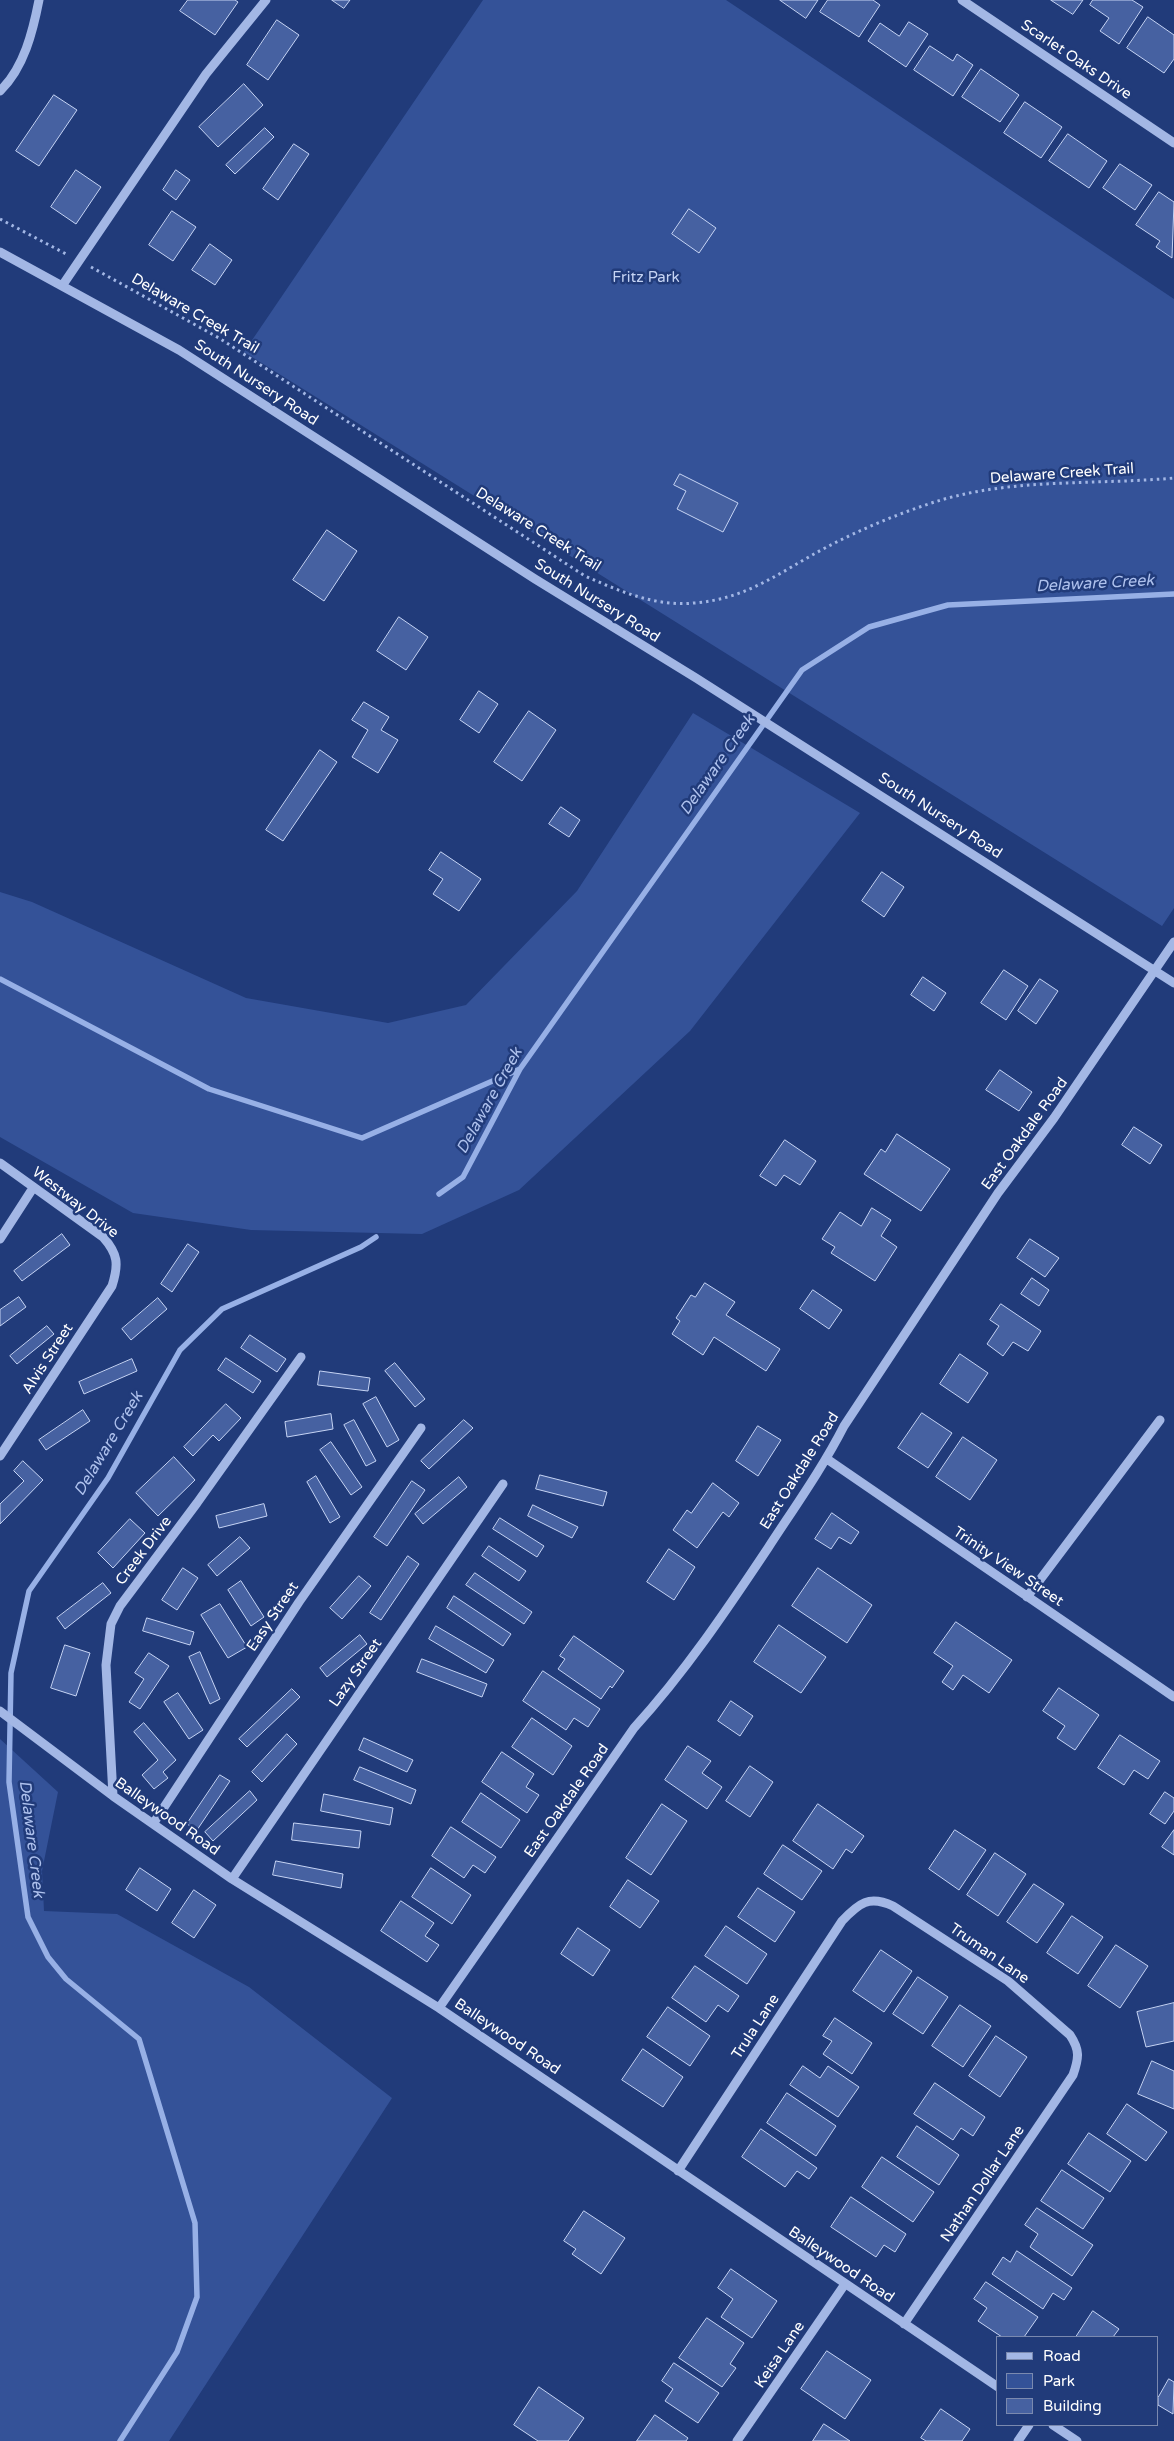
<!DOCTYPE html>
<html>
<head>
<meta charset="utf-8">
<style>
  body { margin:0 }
  #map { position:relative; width:1174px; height:2441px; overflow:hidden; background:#213b7a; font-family:"Varela Round",sans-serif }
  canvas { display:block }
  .legend { position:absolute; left:996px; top:2336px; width:162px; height:90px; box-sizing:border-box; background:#213b7a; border:1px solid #7a89af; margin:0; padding:6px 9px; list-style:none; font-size:15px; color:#fff }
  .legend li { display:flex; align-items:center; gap:10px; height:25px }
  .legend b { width:25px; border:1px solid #7a89af }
</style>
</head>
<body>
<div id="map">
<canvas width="1174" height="2441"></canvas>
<ul class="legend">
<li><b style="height:6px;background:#a3b7e5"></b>Road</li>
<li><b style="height:14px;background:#345298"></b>Park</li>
<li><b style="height:14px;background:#4661a1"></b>Building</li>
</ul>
</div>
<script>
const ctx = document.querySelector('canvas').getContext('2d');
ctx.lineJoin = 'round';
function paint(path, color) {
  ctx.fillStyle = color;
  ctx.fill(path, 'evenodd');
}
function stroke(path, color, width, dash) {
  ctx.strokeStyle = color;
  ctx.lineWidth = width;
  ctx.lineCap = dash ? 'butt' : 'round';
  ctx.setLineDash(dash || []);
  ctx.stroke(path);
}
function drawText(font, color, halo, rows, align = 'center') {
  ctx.font = font + ' "Varela Round",sans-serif';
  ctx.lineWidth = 5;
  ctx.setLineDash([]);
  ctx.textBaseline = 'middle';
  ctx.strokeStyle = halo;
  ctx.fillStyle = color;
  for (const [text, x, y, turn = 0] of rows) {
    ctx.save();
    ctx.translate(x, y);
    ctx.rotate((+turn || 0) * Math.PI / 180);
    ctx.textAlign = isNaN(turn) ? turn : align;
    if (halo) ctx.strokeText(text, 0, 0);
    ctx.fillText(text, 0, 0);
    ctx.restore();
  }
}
paint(new Path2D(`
  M483 0H726L1174 299V908L1162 926 244 352Z
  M693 713 860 813 690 1031 519 1190 422 1234 251 1230 133 1213 0 1137V892L32 902 246 998 388 1023 466 1005 577 891Z
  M0 1739 58 1792 42 1871 44 1911 117 1914 249 1987 392 2098 169 2441H0Z`), '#345298');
stroke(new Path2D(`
  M0 979 209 1089 362 1138 520 1069
  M439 1194 463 1177 520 1069 802 670 869 627 948 605 1174 594
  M120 2441 177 2352 197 2297 195 2223 139 2039 66 1979 48 1957 28 1917 9 1782 11 1673 29 1591 108 1478 180 1350 222 1309 361 1247 376 1237`), '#97b0e6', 5.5);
const building = new Path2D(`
  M188 0H235L238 2 215 35 180 11Z
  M332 0H350L344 8Z
  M780 0H818L806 18Z
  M828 0H873L880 5 859 37 820 12Z
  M1051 0H1083L1073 14Z
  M1093 0H1132L1143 7 1119 44 1100 31 1109 18 1090 5Z
  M1148 17 1174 35V59L1164 73 1127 48Z
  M277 20 299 35 268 80 247 65Z
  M909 22 928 34 906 67 868 41 880 23 899 36Z
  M930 46 953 61 957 54 973 65 953 96 914 70Z
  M981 69 1019 95 1000 122 962 97Z
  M244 84 263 105 218 147 199 127Z
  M54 95 77 110 39 166 16 151Z
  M1025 102 1062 127 1041 158 1004 133Z
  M265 128 274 137 235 174 226 165Z
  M1068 134 1107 161 1089 188 1049 161Z
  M294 144 309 154 278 200 263 189Z
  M1120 164 1152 185 1135 210 1103 188Z
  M76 170 101 187 76 224 51 207Z
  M176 170 190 180 176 200 163 190Z
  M1159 192 1174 202 1172 258 1156 247 1160 241 1136 225Z
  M689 209 716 228 699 253 672 234Z
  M172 211 196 227 173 261 149 245Z
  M210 244 232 260 215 285 192 270Z
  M680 474 738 503 723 532 677 509 686 491 674 485Z
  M327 530 357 551 324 601 293 580Z
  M399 617 428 637 406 670 377 651Z
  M479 691 498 704 479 733 460 720Z
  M364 702 389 717 381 730 398 740 378 773 352 757 368 730 352 720Z
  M529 711 556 730 522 781 494 762Z
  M320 750 337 762 283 841 266 830Z
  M561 807 580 820 569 837 549 824Z
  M441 852 481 879 459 911 433 894 443 879 429 870Z
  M882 872 904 887 884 917 862 901Z
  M1004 970 1028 986 1006 1020 981 1003Z
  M923 977 946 993 934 1011 911 995Z
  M1040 979 1058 991 1036 1024 1018 1011Z
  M1000 1070 1032 1092 1019 1111 986 1090Z
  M1134 1127 1162 1145 1150 1164 1122 1145Z
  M897 1134 950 1169 921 1211 864 1174 881 1149 885 1152Z
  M785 1140 816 1161 800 1185 784 1175 776 1186 760 1176Z
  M872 1208 891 1220 881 1236 897 1247 875 1281 831 1253 835 1247 822 1239 840 1212 861 1226Z
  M62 1234 70 1245 22 1281 14 1271Z
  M1030 1239 1059 1258 1045 1277 1017 1258Z
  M188 1244 199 1252 172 1292 161 1284Z
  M1032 1278 1049 1290 1039 1306 1021 1294Z
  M705 1283 735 1302 726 1315 780 1349 766 1371 714 1337 703 1355 672 1334 680 1321 676 1318 691 1295 695 1297Z
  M813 1290 842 1310 829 1329 800 1309Z
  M19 1297 26 1307 0 1326V1310Z
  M158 1298 167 1309 131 1340 122 1329Z
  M1001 1304 1041 1331 1028 1351 1013 1342 1003 1356 987 1344 999 1326 990 1320Z
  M47 1326 54 1334 17 1364 10 1356Z
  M250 1335 286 1359 277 1372 241 1348Z
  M960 1354 988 1373 968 1403 940 1384Z
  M226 1358 261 1381 253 1393 218 1370Z
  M132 1359 137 1371 84 1394 79 1382Z
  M395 1363 425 1399 415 1407 385 1371Z
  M320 1371 370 1378 368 1391 318 1385Z
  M376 1397 399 1440 387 1447 363 1404Z
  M226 1404 241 1418 219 1441 213 1435 193 1456 184 1447Z
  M83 1410 90 1421 46 1450 39 1440Z
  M922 1413 952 1433 928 1468 898 1448Z
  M331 1414 333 1429 287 1437 285 1422Z
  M354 1420 376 1461 366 1466 344 1425Z
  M464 1420 473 1428 429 1469 421 1461Z
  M758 1426 781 1440 758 1476 736 1461Z
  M963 1437 997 1460 970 1500 936 1477Z
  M331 1442 362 1487 351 1495 320 1450Z
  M174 1457 195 1480 158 1516 136 1493Z
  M23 1461 43 1480 0 1524V1504L24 1481 14 1471Z
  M540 1475 607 1492 603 1506 536 1489Z
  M316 1476 340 1517 330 1523 307 1482Z
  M459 1477 467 1487 423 1524 415 1514Z
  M412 1481 425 1490 387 1546 374 1537Z
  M713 1483 739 1503 729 1517 723 1512 697 1548 673 1530 687 1510 691 1513Z
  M264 1504 267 1516 219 1528 216 1516Z
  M533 1505 578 1527 572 1538 528 1516Z
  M832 1513 859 1532 851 1544 839 1537 831 1549 815 1539Z
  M500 1518 544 1546 537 1557 493 1529Z
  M130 1519 145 1533 113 1568 98 1553Z
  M240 1537 250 1548 217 1576 208 1565Z
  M489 1546 526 1571 519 1581 482 1556Z
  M669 1549 695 1567 674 1600 647 1582Z
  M408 1556 419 1564 381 1620 370 1613Z
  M183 1568 198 1578 177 1610 162 1600Z
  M818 1568 872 1605 847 1643 792 1606Z
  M475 1573 532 1612 524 1624 466 1585Z
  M359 1576 371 1586 342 1619 330 1608Z
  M241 1581 264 1617 251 1626 228 1590Z
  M103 1583 111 1593 65 1629 57 1618Z
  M454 1596 511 1634 503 1646 447 1608Z
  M220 1604 247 1647 228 1658 201 1615Z
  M147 1618 194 1632 190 1645 143 1631Z
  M956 1622 1012 1660 989 1693 963 1675 953 1690 942 1682 953 1666 934 1653Z
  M779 1625 826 1657 801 1693 754 1662Z
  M436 1626 494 1660 486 1673 429 1639Z
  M360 1635 367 1644 327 1677 320 1668Z
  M574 1636 624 1671 612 1688 610 1686 601 1699 558 1669 565 1659 560 1656Z
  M65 1645 90 1653 76 1696 51 1688Z
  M200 1652 220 1699 210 1704 189 1657Z
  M149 1653 169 1666 140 1709 129 1702 144 1679 135 1673Z
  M422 1659 487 1684 482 1697 417 1672Z
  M543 1671 600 1709 588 1727 574 1718 566 1730 523 1701Z
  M1059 1688 1099 1715 1075 1750 1057 1738 1065 1726 1043 1711Z
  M292 1689 300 1697 247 1747 239 1739Z
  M178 1693 203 1730 189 1739 164 1702Z
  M731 1701 753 1716 740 1736 718 1721Z
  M532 1718 572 1746 553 1775 512 1747Z
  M144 1723 176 1760 163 1772 168 1778 154 1789 142 1775 158 1760 134 1732Z
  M287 1734 297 1744 262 1782 252 1772Z
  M1120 1735 1160 1761 1148 1779 1134 1770 1124 1785 1098 1768Z
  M364 1738 413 1760 407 1772 359 1750Z
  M688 1746 711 1761 702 1773 722 1787 707 1809 665 1780Z
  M502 1752 534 1774 526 1787 539 1795 527 1813 482 1782Z
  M750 1766 773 1782 750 1817 726 1801Z
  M360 1767 416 1790 411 1804 354 1780Z
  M220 1775 230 1781 197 1830 187 1824Z
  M250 1791 257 1800 213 1841 205 1832Z
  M1165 1792 1174 1798V1811L1165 1824 1150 1814Z
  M481 1793 520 1820 501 1848 462 1822Z
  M324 1794 393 1808 390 1825 321 1811Z
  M662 1804 687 1821 651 1875 626 1858Z
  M818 1804 864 1836 852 1853 846 1849 833 1869 793 1841Z
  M294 1823 361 1831 359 1848 292 1840Z
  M451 1827 496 1857 485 1873 473 1865 464 1878 432 1856Z
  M955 1830 986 1850 959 1890 929 1869Z
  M1174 1830V1855L1162 1847Z
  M783 1845 822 1871 802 1900 764 1874Z
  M995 1853 1026 1874 998 1916 967 1895Z
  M276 1861 343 1874 341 1888 273 1875Z
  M140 1868 171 1889 157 1911 126 1890Z
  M431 1868 471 1895 452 1924 412 1897Z
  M628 1880 659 1901 640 1928 610 1907Z
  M1034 1884 1064 1904 1037 1943 1007 1922Z
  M758 1888 795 1912 775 1942 738 1917Z
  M194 1890 216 1905 194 1938 172 1923Z
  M401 1901 434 1923 425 1936 439 1945 427 1962 381 1931Z
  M1072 1916 1103 1937 1078 1974 1047 1953Z
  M726 1926 767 1954 747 1984 705 1956Z
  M578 1928 610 1950 593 1976 561 1954Z
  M1116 1945 1148 1966 1120 2008 1088 1986Z
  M881 1950 912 1971 884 2012 853 1991Z
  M695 1966 739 1996 728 2012 718 2005 706 2022 672 1998Z
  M918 1977 948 1997 923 2034 893 2014Z
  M1174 2003V2041L1146 2047 1137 2012Z
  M960 2005 991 2026 963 2067 932 2046Z
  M668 2007 710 2036 690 2066 647 2037Z
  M835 2018 872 2043 852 2074 823 2054 832 2041 823 2036Z
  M996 2036 1027 2057 1000 2097 969 2076Z
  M643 2049 683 2077 663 2107 622 2080Z
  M1152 2061 1174 2071V2109L1138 2094Z
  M803 2066 820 2078 828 2066 859 2087 838 2117 790 2085Z
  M935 2083 985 2117 973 2136 961 2128 953 2140 914 2114Z
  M787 2093 836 2126 816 2156 767 2123Z
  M1127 2104 1167 2132 1146 2161 1107 2134Z
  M917 2126 959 2155 939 2185 897 2157Z
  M761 2129 817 2168 809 2179 797 2171 785 2187 742 2157Z
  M1089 2133 1131 2161 1110 2192 1068 2164Z
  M882 2157 934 2192 913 2222 862 2187Z
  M1062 2170 1104 2198 1083 2229 1041 2201Z
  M851 2197 906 2234 895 2252 884 2245 876 2257 831 2227Z
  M1037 2208 1093 2245 1072 2276 1030 2247 1038 2234 1025 2225Z
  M584 2211 625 2238 601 2274 572 2254 576 2249 564 2241Z
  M1017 2251 1072 2288 1064 2300 1053 2293 1043 2309 992 2274 1003 2257 1010 2262Z
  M731 2269 777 2301 752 2338 721 2317 733 2299 718 2288Z
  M986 2282 1038 2317 1024 2337H1002L978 2321 987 2308 974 2299Z
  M1093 2311 1119 2329 1113 2337H1076Z
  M707 2318 744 2343 730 2364 736 2368 722 2387 679 2358Z
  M827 2351 871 2380 845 2419 801 2389Z
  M674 2363 719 2393 698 2423 665 2401 673 2389 662 2381Z
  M1169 2379 1174 2382 1173 2414 1158 2405V2398Z
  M539 2387 584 2418 568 2441H538L514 2425Z
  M941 2409 970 2429 962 2441H926L921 2438Z
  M655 2415 688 2438 686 2441H637Z
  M824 2424 850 2441H813Z`);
paint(building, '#4661a1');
stroke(building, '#c6d4f4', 1);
stroke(new Path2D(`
  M0 219 68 255
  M91 267 219 338 585 576C619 591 656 607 694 603 747 599 780 572 825 548 861 529 902 512 941 500 1016 478 1097 485 1174 478`), '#a3b7e5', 3, [2.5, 4]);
stroke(new Path2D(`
  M962 0 1174 143
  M0 91C24 68 33 31 39 0
  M0 252 179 350 535 579 696 678 1174 983
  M62 286 206 74 266 0
  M0 1163 103 1237C118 1254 119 1264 112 1286L0 1456
  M0 1239 33 1188
  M827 1459 1174 1697
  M1027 1597 1160 1420
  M0 1711 113 1796 232 1879 439 2008 998 2387
  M113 1796 106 1665 111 1624 120 1606 197 1503 301 1357
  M153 1824 299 1602 421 1428
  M232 1879 503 1484
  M439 2008 634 1728C685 1672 726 1611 768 1548 794 1508 822 1469 844 1426L998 1193 1054 1118 1174 942
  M678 2171 842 1921C859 1903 869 1895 893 1906L1008 1981 1070 2035C1080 2050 1079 2058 1073 2075L904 2324
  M1053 2425 1077 2441
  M737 2441 845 2284
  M1018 2441 1029 2425`), '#a3b7e5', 9);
drawText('15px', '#fff', '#213b7a', [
  ["Scarlet Oaks Drive",1076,60,34],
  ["Delaware Creek Trail",195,314,30],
  ["South Nursery Road",256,383,33],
  ["Delaware Creek Trail",1062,474,-4],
  ["Delaware Creek Trail",538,530,32],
  ["South Nursery Road",597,601,32],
  ["South Nursery Road",940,816,33],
  ["East Oakdale Road",1025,1134,-54],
  ["Westway Drive",75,1203,38],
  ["Alvis Street",48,1359,-57],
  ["East Oakdale Road",800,1471,-58],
  ["Creek Drive",144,1551,-53],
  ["Trinity View Street",1008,1567,34],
  ["Easy Street",273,1617,-56],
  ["Lazy Street",356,1673,-55],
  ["East Oakdale Road",567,1801,-55],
  ["Balleywood Road",167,1817,35],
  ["Truman Lane",989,1954,35],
  ["Trula Lane",756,2027,-57],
  ["Balleywood Road",507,2037,34],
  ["Nathan Dollar Lane",983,2184,-56],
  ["Balleywood Road",841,2265,34],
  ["Keisa Lane",780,2355,-56]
]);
drawText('15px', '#c6d4f4', '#213b7a', [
  ["Fritz Park",646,278]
]);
drawText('italic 16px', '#aec1ed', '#213b7a', [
  ["Delaware Creek",1095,584,-3],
  ["Delaware Creek",718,765,-55],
  ["Delaware Creek",490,1101,-61],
  ["Delaware Creek",109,1444,-59],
  ["Delaware Creek",31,1839,83]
]);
</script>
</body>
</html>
